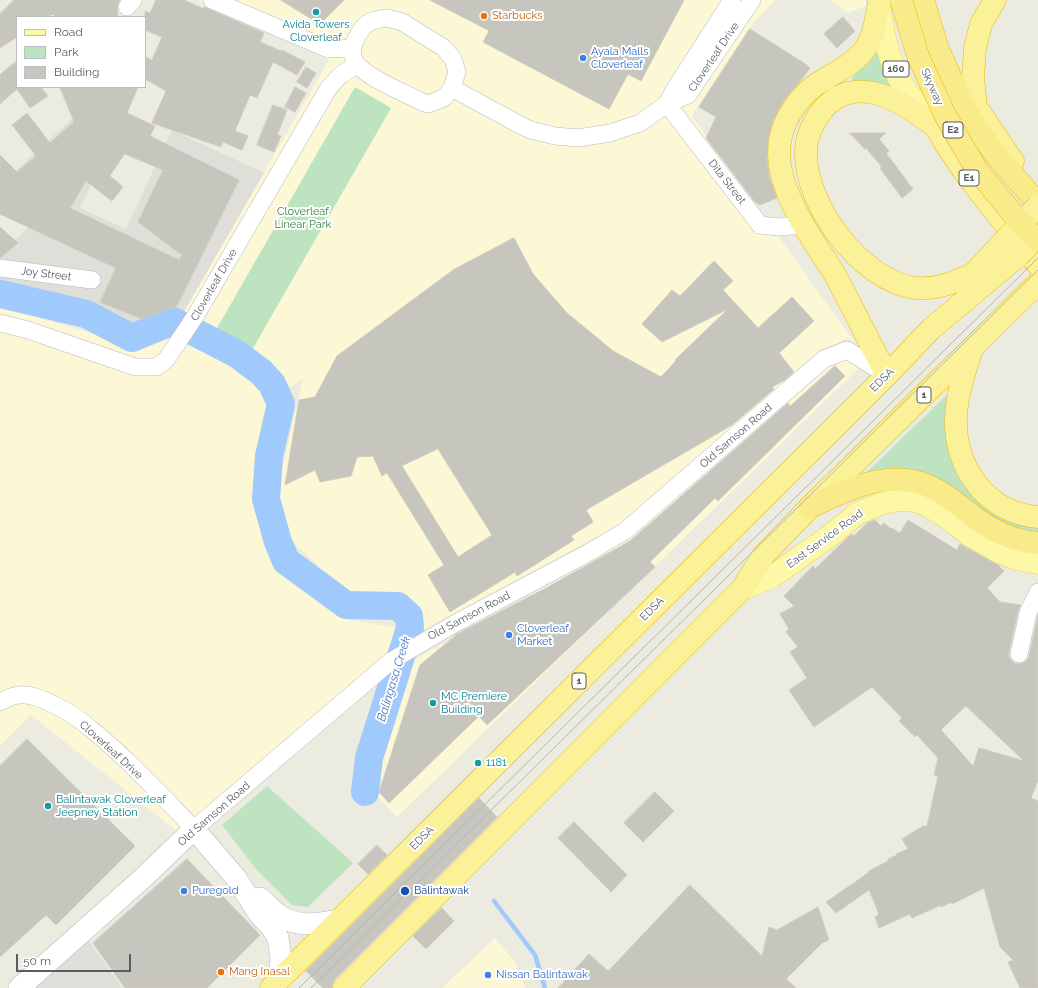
<!DOCTYPE html>
<html>
<head>
<meta charset="utf-8">
<style>
  body { margin:0 }
  #map { position:relative; width:1038px; height:988px; overflow:hidden; background:#ecebe0; font-family:Raleway,sans-serif }
  canvas { display:block }
  .legend { position:absolute; left:16px; top:16px; width:130px; height:72px; box-sizing:border-box; background:#fff; border:1px solid #bdbec0; margin:0; padding:5px 7px; list-style:none; font-size:12px; color:#595c61 }
  .legend li { display:flex; align-items:center; gap:8px; height:20px }
  .legend b { width:20px; border:1px solid #bdbec0 }
  .scale { position:absolute; left:16px; top:954px; width:115px; height:18px; box-sizing:border-box; border:2px solid #595c61; border-top:0; padding-left:5px; font-size:12px; line-height:14px; white-space:nowrap; color:#595c61; -webkit-text-stroke:3px #fff; paint-order:stroke }
</style>
</head>
<body>
<div id="map">
<canvas width="1038" height="988"></canvas>
<ul class="legend">
<li><b style="height:5px;background:#fcf8a5"></b>Road</li>
<li><b style="height:11px;background:#bde3c1"></b>Park</li>
<li><b style="height:11px;background:#c6c5be"></b>Building</li>
</ul>
<div class="scale">50 m</div>
</div>
<script>
const ctx = document.querySelector('canvas').getContext('2d');
ctx.lineJoin = 'round';
function paint(path, color) {
  ctx.fillStyle = color;
  ctx.fill(path, 'evenodd');
}
function stroke(path, color, width, dash) {
  ctx.strokeStyle = color;
  ctx.lineWidth = width;
  ctx.lineCap = dash ? 'butt' : 'round';
  ctx.setLineDash(dash || []);
  ctx.stroke(path);
}
function drawText(font, color, halo, rows, align = 'center') {
  ctx.font = font + ' Raleway,sans-serif';
  ctx.lineWidth = 4;
  ctx.setLineDash([]);
  ctx.textBaseline = 'middle';
  ctx.strokeStyle = halo;
  ctx.fillStyle = color;
  for (const [text, x, y, turn = 0] of rows) {
    ctx.save();
    ctx.translate(x, y);
    ctx.rotate((+turn || 0) * Math.PI / 180);
    ctx.textAlign = isNaN(turn) ? turn : align;
    if (halo) ctx.strokeText(text, 0, 0);
    ctx.fillText(text, 0, 0);
    ctx.restore();
  }
}
paint(new Path2D(`
  M198 0H775L749 28 692 116 855 343 848 338 819 351 735 427 616 527 425 629 399 607 373 593 354 594 322 569 287 536 278 487 303 379 274 398 263 500 269 556 290 582 350 620 394 627 399 643 179 833 31 715 0 746V307L141 347 168 338 329 60Z
  M830 0H865L866 6 847 13Z
  M847 357 859 368 397 817 368 787 412 661 629 540 828 368Z
  M495 938 515 962 525 988H442Z`), '#fcf8d5');
paint(new Path2D(`
  M98 95 126 109 80 208 126 229 172 130 264 173 182 315 136 330 0 290V254L52 205 17 169Z
  M88 940 122 988H36L35 987Z`), '#dfded8');
paint(new Path2D(`
  M879 49 896 91 854 83 852 81 853 76 869 63Z
  M355 87 391 108 252 350 216 330Z
  M950 392 945 410 947 442 957 475 975 498 1038 526V534L1031 533 861 478Z
  M267 786 353 863 308 907 292 905 256 869 222 825Z`), '#bde3c1');
stroke(new Path2D(`
  M494 901 535 955 545 988`), '#a0c9fc', 4.5);
stroke(new Path2D(`
  M0 294 86 314 132 338 173 321 237 354 261 372 272 384 281 404 269 456 266 499 278 542 286 561 346 605 398 606 409 616 410 628 369 758 365 792`), '#a0c9fc', 28);
const building = new Path2D(`
  M14 0H120L117 6 118 17H56L53 14 48 17H17V37L0 48V14Z
  M156 0H184L204 9V7L264 33 260 42 281 51 282 50 305 62 297 75 273 62 257 98 250 95 235 131 248 136 242 150 223 142 221 147 152 123 166 91 145 79V57L152 60 162 37 145 30V11L150 13Z
  M281 0H344L320 24Z
  M430 0H684L641 81 628 74 609 109 483 42 489 31Z
  M843 17 855 31 837 48 824 34Z
  M750 29 804 63 810 68 801 80 784 100 773 120 768 139 767 158 769 176 777 198 760 205 755 202 706 138 716 117 699 107Z
  M17 61V87H41L48 96 30 108 17 89 0 104V75Z
  M306 67 316 73 307 88 297 82Z
  M60 87H138L127 113 155 126 150 136 239 180 177 306 142 319 100 302 116 268 0 214V155L17 172 36 156 12 125 27 113 50 143 74 122ZM125 154 163 170 138 222 182 255 179 260 70 208 86 181 112 201 123 187 110 176Z
  M295 87 306 93 295 112 285 107Z
  M273 105 287 110 277 135 281 136 274 152 257 145Z
  M850 133H886L879 139 889 151 886 153 913 189 902 198 880 168 882 167 866 148 865 149Z
  M0 227 18 243 0 258Z
  M514 238 533 274 567 313 613 351 661 377 676 361 675 360 728 309 662 342 642 324 672 290 680 296 714 261 733 281 723 290 758 328 792 297 814 321 779 353 794 372 785 380 772 387 774 389 732 425 586 510 593 522 571 536 574 540 517 576 515 572 450 612 428 575 444 565 387 473 382 476 373 456 357 457 351 476 320 482 315 470 285 485 299 400 315 397 337 356 453 270ZM438 449 492 535 458 557 402 466Z
  M835 366 845 376 718 501 715 498 650 562 655 567 487 725 479 716 389 803 379 792 420 665 455 636V635L546 588 630 541 788 403 790 406Z
  M875 520 881 526 884 523 891 529 892 528 900 533 908 520 957 550 960 544 998 565 1004 571 987 588 1000 602 1021 605 1018 611 1009 652V657L1012 661 1016 664 1022 663 1026 661 1029 657 1038 615V780L1031 798 1038 801V988H1020L1008 962 1013 960 1000 947 984 888 952 904V902L941 907V905L912 918 910 914 879 928 875 917 879 914 869 890 836 913 826 902 858 880 869 872V871L888 861V859L897 855 896 854 908 849 902 839 923 826H927L938 776 934 775 938 758 917 735 915 737 899 721 902 718 872 687 814 727 789 690 807 678 790 652 798 647 786 632 789 629 780 614 794 606 784 596 813 566 815 569 846 539 852 534 854 536 867 523ZM966 706 1024 761 979 748 973 766 941 730Z
  M27 739 135 846 56 925 46 915 0 957V766Z
  M655 792 674 811 643 842 624 823Z
  M479 798 497 817 335 979 332 984V988H323L306 971Z
  M574 822 627 875 611 892 558 838Z
  M377 845 387 855 368 874 358 864Z
  M187 859 260 935 207 988H125L93 943Z
  M690 885 762 956 769 927 777 930 818 907 829 940 822 943 786 979 796 988H558L589 954 608 971Z
  M442 908 454 921 426 949 413 936Z`);
paint(building, '#c6c5be');
stroke(building, '#d0cdbf', 1);
const minor = new Path2D(`
  M212 0 328 49 352 48
  M127 7 133 0
  M387 18 402 22 444 48 453 59 457 72 452 88 444 98 428 104 420 101C405 93 359 75 354 59 351 51 353 46 356 39 364 22 371 20 387 18Z
  M452 88 520 125 531 130 555 136 578 138 610 133 640 123 667 104 688 95 752 0
  M667 104 760 225 779 227 803 225
  M667 104 676 87 732 0
  M0 268 92 280
  M0 323 28 330 135 367H157L166 360 196 315 328 89C338 77 342 72 357 66
  M1019 654 1028 613 1038 592
  M0 702C6 699 13 695 20 695 39 693 77 716 91 729 128 759 161 795 194 829L391 661 454 624 586 554 625 531 824 359 847 350 887 375`);
const tertiary = new Path2D(`
  M260 898C267 904 274 912 282 917 299 928 321 923 339 920
  M19 988 143 878 194 829 236 878 259 914 271 927 278 938 281 958 279 980`);
const primary = new Path2D(`
  M879 4C882 29 889 62 902 84 910 97 921 108 930 121
  M742 589 773 576 827 538 858 513 883 503 898 500H909L923 503 949 519 969 535 997 551 1017 559 1038 563`);
const trunk = new Path2D(`
  M995 0 981 24 975 48 973 77 976 107 1013 161
  M879 3C872 42 870 53 835 73 825 79 815 84 807 92 765 134 776 177 803 224 813 242 825 258 835 275 853 308 869 342 887 375
  M973 274C955 282 937 290 915 288 861 281 804 204 806 151 806 137 813 123 821 112 853 71 901 100 933 125 938 129 941 137 945 143 951 152 957 161 963 170 987 203 1013 234 1038 265
  M964 285 973 274 1003 242
  M971 352C964 373 957 394 956 417 954 467 986 513 1038 517
  M271 988 887 375 931 329 1018 256
  M344 988 742 589 763 556 810 507 1038 283`);
const motorway = new Path2D(`
  M923 0 938 49 960 99 979 132 997 156 1038 204
  M810 507C844 491 882 471 921 483 939 489 955 502 970 514 991 530 1011 541 1038 543`);
stroke(minor, '#b8babf', 18);
stroke(tertiary, '#b8babf', 22);
stroke(primary, '#edd459', 23);
stroke(trunk, '#e6ba07', 23);
stroke(motorway, '#e6ba07', 23);
stroke(minor, '#fff', 17);
stroke(tertiary, '#fff', 21);
stroke(primary, '#fcf8a5', 22);
stroke(trunk, '#faf198', 22);
stroke(motorway, '#f9ea8a', 22);
stroke(new Path2D(`
  M299 988 1038 258
  M311 988 1038 270`), '#b4b5b5', 1);
const trunkBridge = new Path2D(`
  M1003 242 1038 206
  M1018 256 1038 236`);
const motorwayBridge = new Path2D(`
  M901 0 918 56 944 113 961 143 977 170 1019 221 1038 241`);
stroke(trunkBridge, '#e6ba07', 23, []);
stroke(motorwayBridge, '#e6ba07', 23, []);
stroke(trunkBridge, '#faf198', 22);
stroke(motorwayBridge, '#f9ea8a', 22);
for (const [x, y, r, color] of [
  [316,12,4,"#0f9aa8"],
  [484,16,4,"#e8710a"],
  [583,58,4,"#3f7fe0"],
  [509,635,4,"#3f7fe0"],
  [433,703,4,"#0f9aa8"],
  [478,763,4,"#0f9aa8"],
  [48,806,4,"#0f9aa8"],
  [184,891,4,"#3f7fe0"],
  [405,891,5,"#1a4fb4"],
  [221,972,4,"#e8710a"],
  [488,975,4,"#3f7fe0"]
]) {
  const dot = new Path2D();
  dot.arc(x, y, r, 0, 2 * Math.PI);
  ctx.fillStyle = color;
  ctx.fill(dot);
  stroke(dot, '#fff', 1.5);
}
for (const [x, y, w] of [
  [896,69,26],
  [953,130,20],
  [969,178,20],
  [924,395,14],
  [579,681,14]
]) {
  const box = new Path2D();
  box.roundRect(x - w / 2, y - 8, w, 16, 3);
  ctx.fillStyle = '#fff';
  ctx.fill(box);
  stroke(box, '#595c61', 1);
}
drawText('bold 10px', '#595c61', null, [
  ["160",896,69],
  ["E2",953,130],
  ["E1",969,178],
  ["1",924,395],
  ["1",579,681]
]);
drawText('11px', '#c56008', '#fff', [
  ["Starbucks",492,16],
  ["Mang Inasal",229,972]
], 'left');
drawText('11px', '#0d838f', '#fff', [
  ["Avida Towers",316,25,"center"],
  ["Cloverleaf",316,38,"center"],
  ["MC Premiere",441,697],
  ["Building",441,710],
  ["1181",486,763],
  ["Balintawak Cloverleaf",56,800],
  ["Jeepney Station",56,813]
], 'left');
drawText('11px', '#366cbe', '#fff', [
  ["Ayala Malls",591,52],
  ["Cloverleaf",591,65],
  ["Cloverleaf",517,629],
  ["Market",517,642],
  ["Puregold",192,891],
  ["Nissan Balintawak",496,975]
], 'left');
drawText('11px', '#595c61', '#fff', [
  ["Cloverleaf Drive",714,57,-56],
  ["Skyway",932,87,66],
  ["Dita Street",727,182,52],
  ["Joy Street",46,274,7],
  ["Cloverleaf Drive",214,285,-60],
  ["EDSA",882,380,-45],
  ["Old Samson Road",736,436,-41],
  ["East Service Road",825,539,-36],
  ["EDSA",652,609,-45],
  ["Old Samson Road",469,616,-28],
  ["Cloverleaf Drive",111,750,42],
  ["Old Samson Road",214,814,-41],
  ["EDSA",422,838,-45]
]);
drawText('11px', '#378343', '#fff', [
  ["Cloverleaf",303,212],
  ["Linear Park",303,225]
]);
drawText('11px', '#164399', '#fff', [
  ["Balintawak",414,891]
], 'left');
drawText('italic 12px', '#4472be', '#fff', [
  ["Balingasa Creek",394,679,-73]
]);
</script>
</body>
</html>
